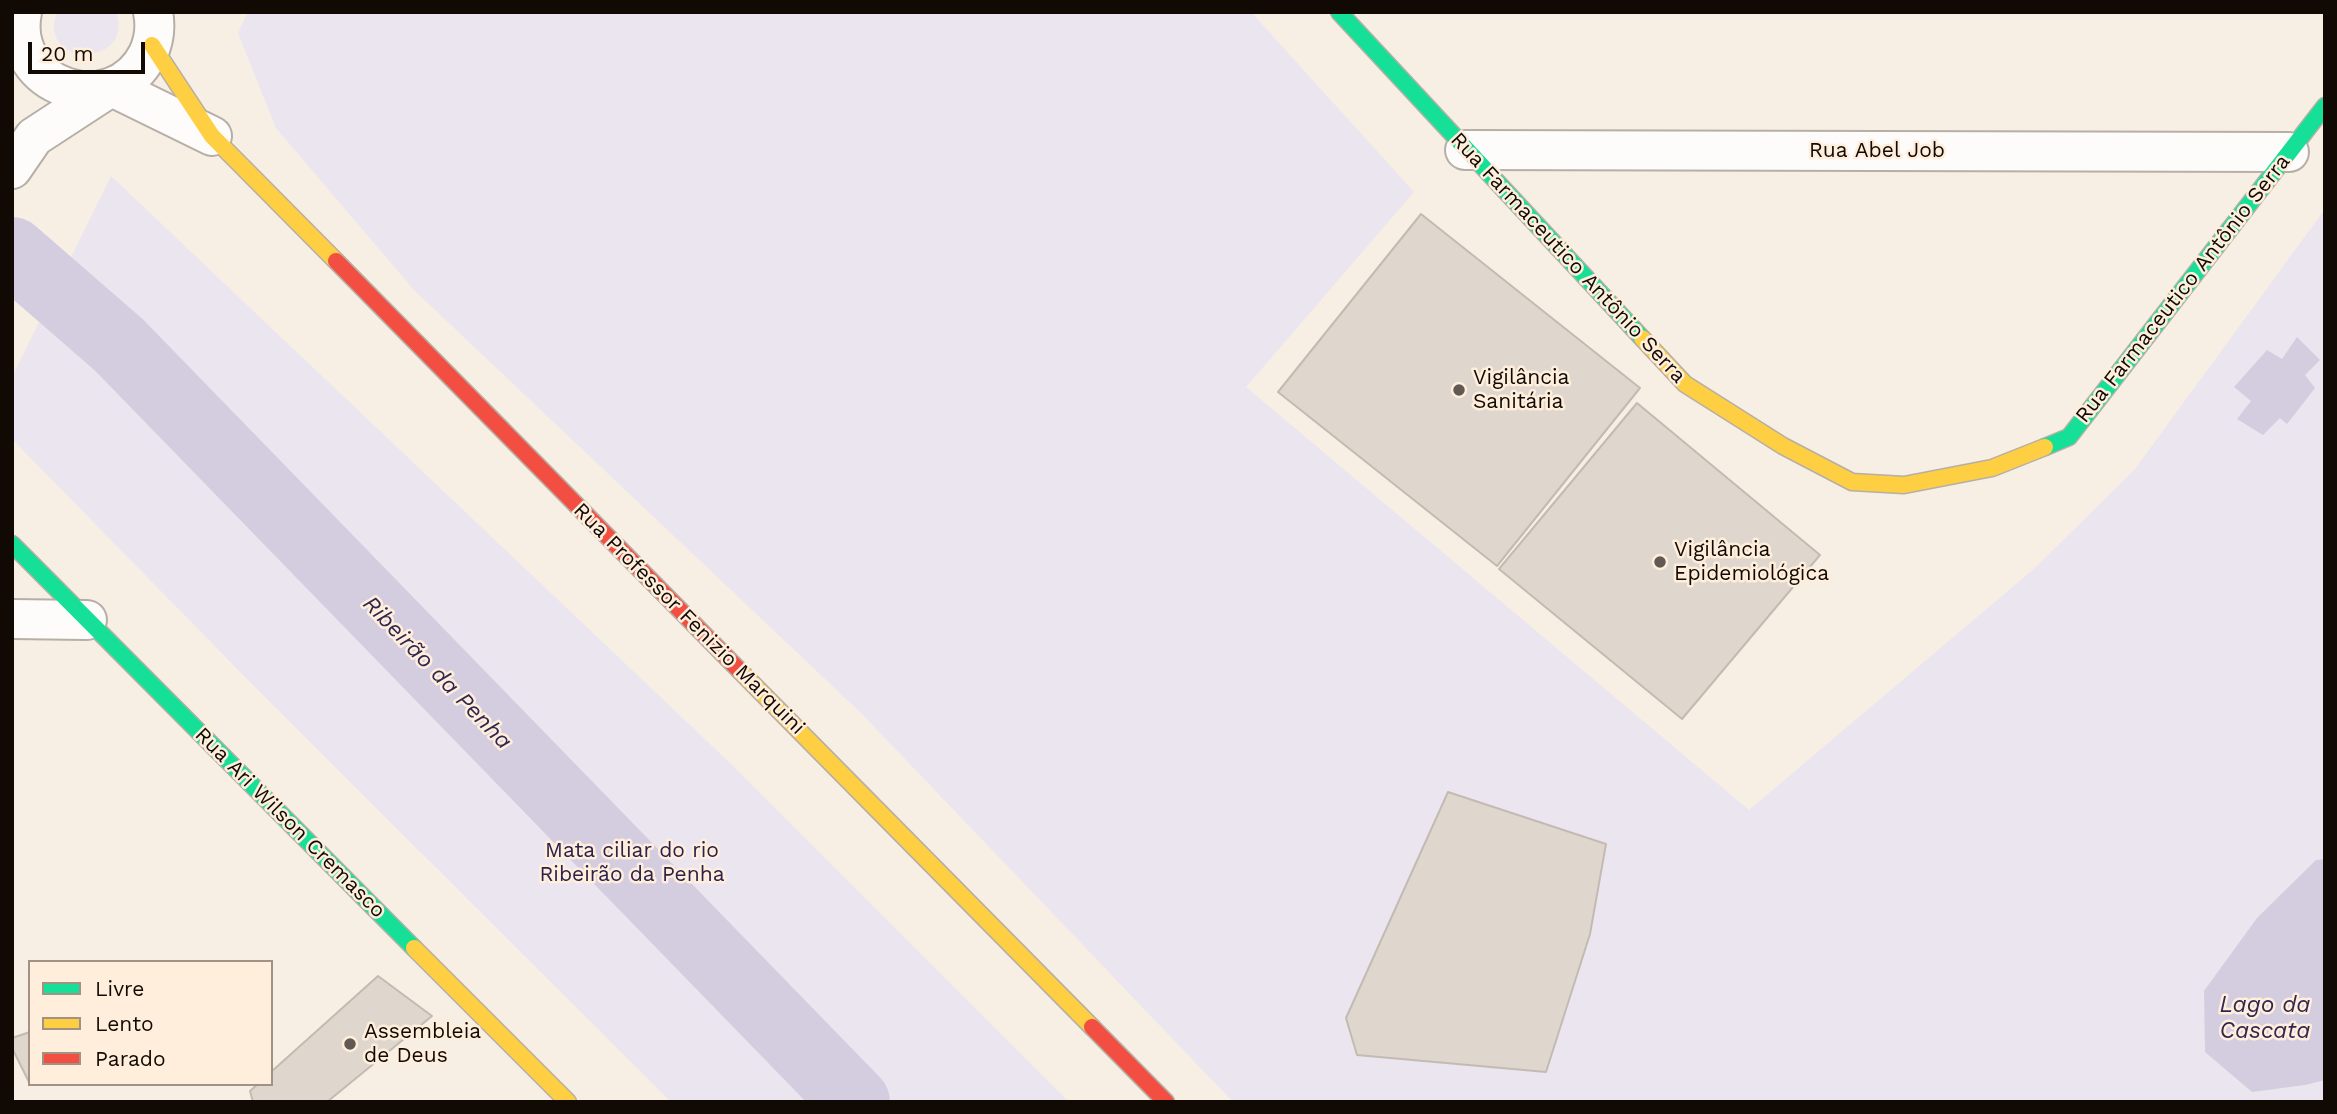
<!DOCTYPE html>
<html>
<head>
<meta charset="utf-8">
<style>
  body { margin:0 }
  #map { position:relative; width:2337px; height:1114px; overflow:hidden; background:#f7eee4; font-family:"Work Sans",sans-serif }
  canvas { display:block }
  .frame { position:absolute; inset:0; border:14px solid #110a04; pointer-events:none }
  .legend { position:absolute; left:28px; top:960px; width:245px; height:126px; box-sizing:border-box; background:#ffeedc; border:2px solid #a09386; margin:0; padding:9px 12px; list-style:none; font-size:21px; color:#110a04 }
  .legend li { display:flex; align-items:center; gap:14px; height:35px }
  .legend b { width:35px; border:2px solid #a09386 }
  .scale { position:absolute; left:28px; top:42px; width:117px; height:32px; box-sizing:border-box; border:4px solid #110a04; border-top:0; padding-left:9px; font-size:21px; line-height:24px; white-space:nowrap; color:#110a04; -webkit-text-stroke:5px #ffeedc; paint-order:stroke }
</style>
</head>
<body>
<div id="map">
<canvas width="2337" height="1114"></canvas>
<div class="frame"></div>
<ul class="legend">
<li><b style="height:9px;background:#16e098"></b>Livre</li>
<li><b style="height:9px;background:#ffcf43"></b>Lento</li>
<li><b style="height:9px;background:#f24e42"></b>Parado</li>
</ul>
<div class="scale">20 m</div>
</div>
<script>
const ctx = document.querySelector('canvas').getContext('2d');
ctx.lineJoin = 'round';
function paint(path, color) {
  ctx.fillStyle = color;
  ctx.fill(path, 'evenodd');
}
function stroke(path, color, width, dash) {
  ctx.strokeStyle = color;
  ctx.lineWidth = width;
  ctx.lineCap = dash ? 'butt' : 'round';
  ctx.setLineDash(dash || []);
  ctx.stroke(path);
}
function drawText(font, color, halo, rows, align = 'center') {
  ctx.font = font + ' "Work Sans",sans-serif';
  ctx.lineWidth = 5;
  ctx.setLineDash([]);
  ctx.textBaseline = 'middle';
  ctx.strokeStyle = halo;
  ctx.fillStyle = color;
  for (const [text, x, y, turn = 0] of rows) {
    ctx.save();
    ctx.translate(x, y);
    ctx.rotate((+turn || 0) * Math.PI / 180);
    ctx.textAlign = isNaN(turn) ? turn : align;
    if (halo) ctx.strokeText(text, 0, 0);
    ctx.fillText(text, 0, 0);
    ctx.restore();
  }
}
paint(new Path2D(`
  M57 12H116C136 67 36 69 57 12Z
  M248 12H1251L1414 192 1246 387 1749 810 2035 568 2135 469 2325 209V1102H1233L862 714 414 290 276 128 238 33Z
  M111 176 729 762 1069 1102H671L249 681 12 439V377Z`), '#ebe5ef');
paint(new Path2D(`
  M2297 337 2320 360 2305 375 2315 388 2287 424 2280 418 2263 435 2237 419 2251 401 2234 387 2267 350 2282 359Z
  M2325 859V1080L2305 1085 2252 1092 2205 1052 2204 991 2257 918 2316 860Z`), '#d3cddf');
stroke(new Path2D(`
  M12 252 119 345 855 1102`), '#d3cddf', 70);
const building = new Path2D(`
  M1421 214 1640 388 1497 566 1278 392Z
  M1637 403 1820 555 1682 719 1499 569Z
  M1448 792 1606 844 1590 934 1546 1072 1357 1055 1346 1018Z
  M378 976 432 1016 327 1102H253L250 1091 258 1084H271V1072Z
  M30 1032V1084L12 1048V1038Z`);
paint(building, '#dfd7ce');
stroke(building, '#c3bbb3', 2);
const street = new Path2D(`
  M22 12C7 88 113 123 148 54 154 41 156 27 153 12
  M112 87 212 136
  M1465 150 2289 152
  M12 169 34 137 106 90
  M12 619 87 620`);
const fast = new Path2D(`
  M1339 12 1642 338
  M2045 447 2069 437 2325 106
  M12 544 414 948`);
const slow = new Path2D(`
  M152 45 212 136 336 261
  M1642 338 1685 384 1783 446 1852 482 1904 485 1992 468 2045 447
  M740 671 1092 1027
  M414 948 568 1102`);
const jam = new Path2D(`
  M336 261 740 671
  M1092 1027 1166 1102`);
stroke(street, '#b6afa6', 42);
stroke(fast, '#b6afa6', 19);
stroke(slow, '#b6afa6', 19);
stroke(jam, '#b6afa6', 19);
stroke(street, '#fefcfb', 38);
stroke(fast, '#16e098', 16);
stroke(slow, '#ffcf43', 16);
stroke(jam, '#f24e42', 16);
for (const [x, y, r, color] of [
  [1459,390,7,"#625a52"],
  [1660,562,7,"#625a52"],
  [350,1044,7,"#625a52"]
]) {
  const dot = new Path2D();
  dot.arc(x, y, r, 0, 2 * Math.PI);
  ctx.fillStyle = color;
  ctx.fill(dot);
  stroke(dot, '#ffeedc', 2.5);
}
drawText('21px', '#110a04', '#ffeedc', [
  ["Rua Abel Job",1877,151],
  ["Rua Farmaceutico Antônio Serra",1568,258,47],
  ["Rua Farmaceutico Antônio Serra",2183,289,-52],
  ["Rua Professor Fenizio Marquini",689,619,45],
  ["Rua Ari Wilson Cremasco",290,823,45]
]);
drawText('21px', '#110a04', '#ffeedc', [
  ["Vigilância",1473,378],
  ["Sanitária",1473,402],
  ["Vigilância",1674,550],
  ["Epidemiológica",1674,574],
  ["Assembleia",364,1032],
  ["de Deus",364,1056]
], 'left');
drawText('21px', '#2c214a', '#ffeedc', [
  ["Mata ciliar do rio",632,851],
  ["Ribeirão da Penha",632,875]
]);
drawText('italic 23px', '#30264f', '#ffeedc', [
  ["Ribeirão da Penha",437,673,46],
  ["Lago da",2265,1005],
  ["Cascata",2265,1031]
]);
</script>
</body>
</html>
